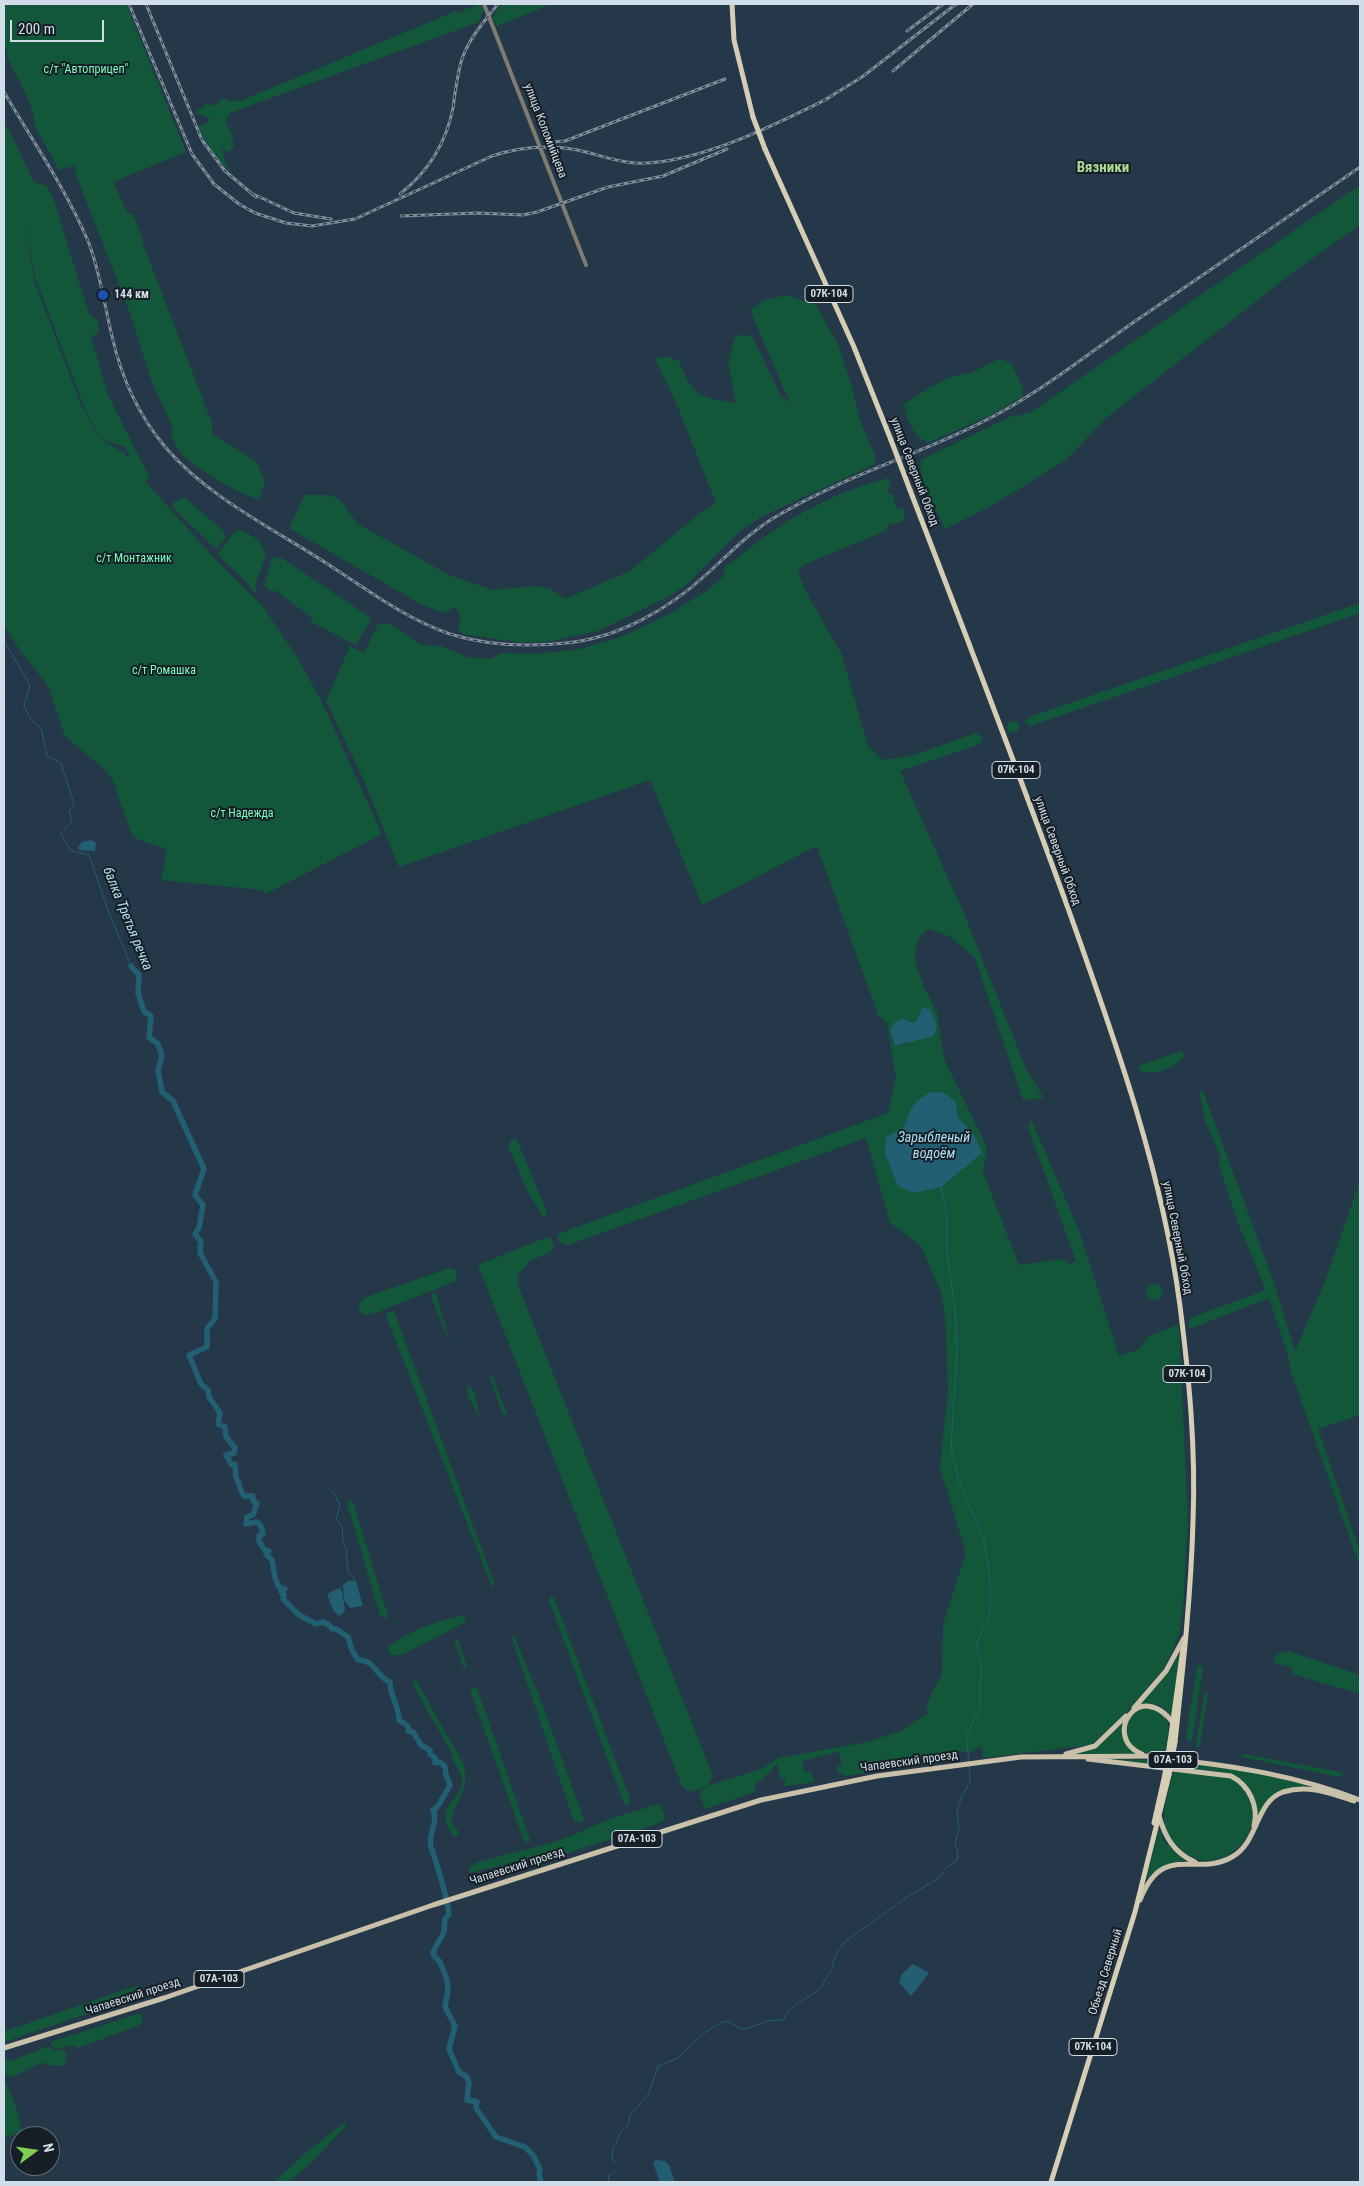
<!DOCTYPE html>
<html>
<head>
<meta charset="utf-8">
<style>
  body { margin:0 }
  #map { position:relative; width:1364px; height:2186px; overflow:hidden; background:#243849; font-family:"Roboto Condensed",sans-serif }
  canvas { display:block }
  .frame { position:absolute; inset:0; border:5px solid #d0dce7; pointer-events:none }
  .north { position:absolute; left:10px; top:2126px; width:50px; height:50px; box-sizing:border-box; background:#161f26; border:1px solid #606b73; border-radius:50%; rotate:76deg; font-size:14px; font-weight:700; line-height:20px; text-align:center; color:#d0dce7 }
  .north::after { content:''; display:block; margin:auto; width:18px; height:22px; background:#7fd052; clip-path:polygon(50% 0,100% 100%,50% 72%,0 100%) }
  .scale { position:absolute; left:10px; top:20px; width:94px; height:22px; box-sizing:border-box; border:2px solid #d0dce7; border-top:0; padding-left:6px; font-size:15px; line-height:18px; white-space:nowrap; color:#d0dce7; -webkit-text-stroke:4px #161f26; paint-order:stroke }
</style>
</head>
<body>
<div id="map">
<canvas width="1364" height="2186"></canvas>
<div class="frame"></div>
<div class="north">N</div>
<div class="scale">200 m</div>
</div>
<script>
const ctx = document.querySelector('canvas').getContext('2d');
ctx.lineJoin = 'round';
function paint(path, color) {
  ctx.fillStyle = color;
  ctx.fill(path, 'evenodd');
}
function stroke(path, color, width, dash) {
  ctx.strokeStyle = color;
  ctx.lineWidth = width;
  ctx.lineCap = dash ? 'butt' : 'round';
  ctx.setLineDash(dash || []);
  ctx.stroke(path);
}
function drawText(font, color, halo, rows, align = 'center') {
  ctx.font = font + ' "Roboto Condensed",sans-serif';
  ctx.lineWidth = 4;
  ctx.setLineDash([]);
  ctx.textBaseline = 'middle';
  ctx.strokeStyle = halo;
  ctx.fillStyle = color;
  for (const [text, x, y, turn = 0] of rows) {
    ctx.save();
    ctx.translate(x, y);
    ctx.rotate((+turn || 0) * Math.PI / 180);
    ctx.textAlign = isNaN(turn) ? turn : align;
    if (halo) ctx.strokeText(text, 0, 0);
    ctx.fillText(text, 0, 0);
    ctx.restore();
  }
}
paint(new Path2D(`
  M4 4H126L186 152 113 182 127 212 133 215 143 239V244L212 423V434L257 462 265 482 259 499C243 497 191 466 181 453 177 448 174 441 171 435L173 427 152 383 131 316 75 172 76 165 59 170 34 124C37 109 13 70 6 55L8 50 4 45Z
  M474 4H481L484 9 479 22 230 113 225 121 233 136 229 138 233 139 234 146 228 152 222 149 225 162 235 177 213 154 198 127 211 120 203 115 196 114 197 111 208 103 213 106 219 104 218 102 224 98 230 102 243 100 456 11 463 13 465 9 473 8Z
  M502 4H552L497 26 492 18Z
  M4 124 8 128 34 182 47 186 54 201 89 314 98 321 99 332 91 337 108 395 150 478 145 481 215 559 262 605 297 657 322 702 382 834 266 894 262 890 161 880 167 851 164 848 139 840 132 835 113 781 106 771 65 736 48 686 19 649 4 625ZM23 208 35 277 85 409 101 439 125 447 129 454 128 458 124 453 100 439 81 405 35 283Z
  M1360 185V225L1295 271 1105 419 1066 460 996 503 945 529C937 509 917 481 921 460L1009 417 1030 413Z
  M787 295 816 305 838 345 852 387 859 418 876 458 873 465 761 517 741 530 685 586 668 597 598 631 547 642H516L462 634 458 628 461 616 455 607 445 613 422 605 289 528 305 495H329L339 499 358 524 451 576 493 590 535 586 550 589 565 599 630 571 699 514 716 503 675 400 655 359 666 356 679 361C694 398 698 396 736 403L728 362 736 335 752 336 781 396 790 403 750 310 765 300Z
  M999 359 1011 363 1023 388V396L995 413 928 443C913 436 907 420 904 404L929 388 953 376 971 373Z
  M888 478 890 483 887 492 893 495 896 508 903 509 905 517 901 522 889 524 886 530 876 535 803 565 798 571 805 590 842 655 868 746 883 760 911 756 976 733 982 736 983 740 978 745 900 771 963 911 1026 1069 1044 1098 1023 1100 975 958 949 936 929 929 920 936 916 946 915 957 917 968 924 987 937 1012 944 1059 987 1147 983 1172 1019 1265 1063 1259 1069 1264 1076 1261 1028 1127 1031 1119 1080 1233 1119 1356 1139 1349 1149 1336 1177 1325 1179 1328 1188 1517 1183 1610 1179 1635 1170 1656 1161 1672 1120 1720 1091 1745 983 1758 981 1746 970 1752 956 1751 957 1760 845 1776 838 1772 836 1767 842 1765 839 1752 802 1761 804 1772 811 1771 815 1782 786 1786 782 1784 786 1783 785 1779 780 1778 777 1764 762 1780 755 1784V1792L705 1809 699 1792 710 1785 761 1769 779 1758 867 1742 901 1731 928 1713 926 1705 942 1674 943 1624 966 1553 940 1468 948 1392 946 1329 942 1295 921 1246 890 1223 866 1138 568 1245 560 1242 557 1236 563 1232 888 1113 896 1078 887 1023 879 1017 817 846 702 905 650 780 399 867 361 774 326 701 350 646 366 654 365 651 378 624H390L422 645 441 646 467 657 489 659 503 653 535 654 580 649 623 636 669 614 708 590 723 577 725 566 733 562C779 522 829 494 888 478ZM917 1021 908 1044 895 1045 891 1039ZM956 1103 958 1118 974 1134 886 1137Z
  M184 497 224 531 226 538 216 549 172 507 174 502Z
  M240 529 259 540 266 555 255 586 257 591 254 593 246 581 217 555 234 532Z
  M280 557 371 618C368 628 361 634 357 644L351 643 313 623 310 616 276 591H269L264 585 272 558Z
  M1360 604V613L1352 616 1030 726 1024 722 1032 716 1354 605Z
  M1007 727a6 6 0 1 1 12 0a6 6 0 1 1-12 0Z
  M1181 1051 1185 1056C1174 1069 1156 1076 1140 1071L1138 1066Z
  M1199 1091H1203L1273 1280 1295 1351 1324 1284 1360 1181V1415L1318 1429 1360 1552V1567L1291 1372 1288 1355 1269 1298 1192 1328 1188 1326 1190 1318 1266 1290 1238 1223 1219 1165 1220 1155 1206 1123Z
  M512 1139 517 1140 547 1212 546 1216 543 1217 527 1190 508 1146Z
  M547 1237 552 1240 554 1247 549 1253 531 1260 518 1275 519 1288 713 1776 707 1787 689 1792 682 1786 478 1265Z
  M450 1268 457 1271 456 1281 378 1312 365 1315 359 1310V1303L366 1297Z
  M1146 1292a8 8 0 1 1 16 0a8 8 0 1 1-16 0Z
  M431 1293H436L451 1346 433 1302Z
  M394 1311 495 1585 492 1587 386 1316 388 1312Z
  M492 1375 507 1414 503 1415 490 1378Z
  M467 1385 474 1391 480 1418 468 1396Z
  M350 1500 353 1502 388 1616 386 1619 380 1615 347 1503Z
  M551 1596 554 1598 630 1799 629 1804 625 1805 622 1798 549 1600Z
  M463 1616 466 1621 464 1623 401 1655H391L387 1648C404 1634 441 1618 463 1616Z
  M511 1636H514L540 1698 584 1820 582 1822 574 1821Z
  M454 1640H458L467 1666 464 1669Z
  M1288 1651 1360 1675V1694L1292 1674V1667L1274 1663V1658L1277 1654Z
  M1177 1655 1180 1657 1172 1716 1159 1705 1140 1704Z
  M1200 1665 1203 1668 1192 1740 1189 1741 1186 1738 1197 1666Z
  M416 1680 464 1765C470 1795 455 1797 451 1822L459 1832 457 1836H453C433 1802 459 1806 462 1783 463 1773 452 1764 452 1753L414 1687 413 1681Z
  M474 1688H477L530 1840 528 1843 524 1841 470 1690Z
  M1208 1693 1200 1746 1199 1747 1196 1745 1204 1694Z
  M1147 1707C1175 1712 1169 1732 1165 1754 1156 1753 1141 1754 1133 1748 1117 1733 1129 1712 1147 1707Z
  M1122 1723C1122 1738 1125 1746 1137 1754H1072L1096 1747Z
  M1243 1754 1341 1772 1343 1775 1339 1777 1243 1757 1241 1755Z
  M1097 1759 1164 1760 1246 1770 1318 1787C1282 1784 1278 1792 1258 1819 1251 1793 1245 1778 1217 1771Z
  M1174 1770 1230 1778C1288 1807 1226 1895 1177 1846 1169 1838 1163 1827 1164 1815 1165 1800 1170 1785 1174 1770Z
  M659 1804 665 1814 664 1820 657 1824 549 1859 538 1856 470 1873 469 1868 475 1863 561 1840 612 1818Z
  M1159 1828 1164 1841 1185 1860 1164 1866 1146 1879Z
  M136 1986 140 1987 142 1991 140 1996 4 2042 5 2031Z
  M137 2014H141L142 2024 78 2048 73 2045 55 2049 51 2044V2042Z
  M49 2046 53 2051 63 2049 67 2055 64 2066 47 2065 43 2062 10 2078 5 2074 4 2059 8 2058 11 2061Z
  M4 2077 17 2110 22 2131 4 2138Z
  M344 2123 346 2127C334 2137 298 2180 286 2182 283 2183 278 2182 274 2182L310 2149Z`), '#125739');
paint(new Path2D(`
  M91 840 96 843 95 851 79 850 78 847 82 842Z
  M922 1008 930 1009 937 1025 934 1036 895 1046 890 1030 894 1023 903 1019 913 1023 917 1021Z
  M932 1092 945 1093 956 1103 958 1118 974 1134 982 1153 941 1187 913 1193 898 1186 885 1153 886 1137 904 1127C910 1109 914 1100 932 1092Z
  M348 1581H356L363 1606 350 1608 344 1600 343 1585Z
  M339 1588 342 1591 345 1611 339 1616 333 1610 327 1594Z
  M913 1964 929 1973 911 1996 899 1982 902 1974Z
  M656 2160 665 2161 669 2165 675 2182H660L653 2163Z`), '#225f73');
stroke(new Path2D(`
  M4 641 30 685 24 706 31 720 41 728 47 756 61 763 74 804 69 811 72 821 61 834 71 851 89 855 109 913 131 966
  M941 1187 947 1218V1253L955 1309 957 1350 951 1449 959 1481 984 1540 990 1580V1614L976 1644 982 1672 979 1686 981 1705 966 1737 969 1762
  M332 1490 340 1505 336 1519 342 1527 343 1540 346 1548 348 1572 356 1581
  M617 2163 612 2159 613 2147 617 2142 619 2134 628 2125 630 2116 649 2093 658 2066 678 2058 704 2033 722 2022 727 2021 740 2028 746 2029 768 2021 784 2020C787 2006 807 1999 817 1991 822 1987 828 1974 833 1968 832 1957 839 1949 846 1941L907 1897 939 1878 946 1868 957 1860 958 1853 955 1843 959 1829 957 1811 962 1796 970 1782 969 1766
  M609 2182 608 2177 615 2171`), '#225f73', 1);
stroke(new Path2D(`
  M131 966 139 975 138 993 144 1012 151 1016 149 1037 158 1044 162 1056 158 1070 162 1092 173 1101 204 1169 195 1195 203 1205 199 1228 195 1234 201 1242 200 1253 216 1282 215 1318 207 1329V1347L189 1355 201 1384 208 1390 209 1397 220 1413 218 1424 225 1427 226 1437 235 1448 234 1453 226 1455 232 1465 235 1464 236 1478C241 1484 239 1491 244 1496H253V1501L257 1503 253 1515 247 1517 246 1524 257 1522 261 1526 263 1534 259 1536V1541L264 1549 269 1551 266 1554 272 1560 275 1578 279 1587 285 1589 281 1592 284 1595 283 1599 299 1615 316 1624 323 1622 329 1625 332 1629H336L348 1637 352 1650 358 1660C376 1660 376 1677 390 1682 390 1697 399 1705 399 1720L408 1726V1731L413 1732 421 1745 430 1750V1754L435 1758V1763L440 1762 445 1767 446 1775 450 1785 438 1806 433 1810C439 1822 427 1835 431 1847 438 1868 446 1891 449 1914L445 1919 444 1932 433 1952 434 1956 440 1962 447 1980 448 1990 445 2007 455 2026 449 2049 459 2072 466 2076 469 2082 467 2100 477 2102 476 2108 496 2137 525 2147 533 2155 540 2169 539 2174 541 2182`), '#225f73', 5.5);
stroke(new Path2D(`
  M484 4 586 265`), '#7f7b70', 4);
stroke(new Path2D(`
  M1134 1708 1166 1671 1184 1638
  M1066 1754 1095 1746 1126 1716
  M1142 1754C1101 1738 1139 1676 1174 1724
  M1088 1759 1231 1776C1249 1785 1259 1806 1254 1826
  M1169 1759C1235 1766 1298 1776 1360 1800
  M1159 1816C1165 1837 1174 1853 1195 1862
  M1140 1900C1163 1841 1195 1878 1232 1857 1259 1842 1255 1802 1283 1792 1308 1784 1330 1793 1354 1801
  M4 2048 164 1998 433 1905 761 1800 877 1776 1021 1757 1163 1756`), '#c8c0a9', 5);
stroke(new Path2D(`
  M732 4 734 40 753 117
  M765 149 854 347 891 440
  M910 490C964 630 1018 770 1069 911 1115 1040 1162 1170 1180 1306 1189 1377 1196 1449 1193 1521 1191 1595 1183 1668 1175 1742
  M1170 1742 1183 1648
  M1154 1823 1165 1774
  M1051 2182 1135 1912 1169 1775`), '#d6ceb4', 5);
const rail = new Path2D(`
  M129 4 192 154 214 184 239 204 255 213 286 223 312 226 355 219 492 156C523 146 554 144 586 152 602 156 618 162 635 163 694 166 777 124 829 98
  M146 4 202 140 225 171 256 197
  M907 31 943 4
  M893 71 973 4
  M4 92C32 140 66 189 88 241 100 271 104 304 112 336 121 377 139 416 166 448 208 497 272 528 326 563 365 588 405 619 450 634 488 646 527 647 566 643 619 638 669 609 708 573 730 553 751 531 777 516 849 473 932 451 1005 410 1049 385 1090 353 1131 324 1207 272 1284 220 1360 167
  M823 101 862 77 956 4
  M552 142 565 141 725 79
  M251 193 294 213 331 219
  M400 194C428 172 446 143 453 108 455 92 457 77 461 62 468 39 484 22 498 4
  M401 216 477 213 523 215 537 212 608 187 663 176 727 149`);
stroke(rail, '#7f8e9c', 3);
stroke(rail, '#161f26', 1, [4]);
stroke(new Path2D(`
  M753 117 765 149
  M891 440 910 490
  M1165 1774 1170 1742
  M1169 1775 1175 1742`), '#d6ceb4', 5);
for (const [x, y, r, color] of [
  [103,295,6,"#1a4fb4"]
]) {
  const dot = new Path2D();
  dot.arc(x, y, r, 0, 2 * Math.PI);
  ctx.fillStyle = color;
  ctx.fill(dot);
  stroke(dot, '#161f26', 2);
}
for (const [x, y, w] of [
  [829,294,48],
  [1016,770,48],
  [1187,1374,48],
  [1173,1760,50],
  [637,1839,50],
  [219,1979,50],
  [1093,2047,48]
]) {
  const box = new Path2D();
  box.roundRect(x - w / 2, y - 8.5, w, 17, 4);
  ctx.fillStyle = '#161f26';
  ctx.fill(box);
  stroke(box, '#d0dce7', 1);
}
drawText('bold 11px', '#d0dce7', null, [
  ["07К-104",829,294],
  ["07К-104",1016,770],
  ["07К-104",1187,1374],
  ["07А-103",1173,1760],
  ["07А-103",637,1839],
  ["07А-103",219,1979],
  ["07К-104",1093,2047]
]);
drawText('12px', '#7cfdbe', '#161f26', [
  ["с/т \"Автоприцеп\"",86,70],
  ["с/т Монтажник",134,559],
  ["с/т Ромашка",164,671],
  ["с/т Надежда",242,814]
]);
drawText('12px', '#d0dce7', '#161f26', [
  ["улица Коломийцева",545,131,69],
  ["улица Северный Обход",914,472,69],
  ["улица Северный Обход",1057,851,70],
  ["улица Северный Обход",1177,1238,79],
  ["Чапаевский проезд",909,1762,-8],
  ["Чапаевский проезд",517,1867,-18],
  ["Обьезд Северный",1106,1972,-73],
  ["Чапаевский проезд",133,1997,-18]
]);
drawText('bold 12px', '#d0dce7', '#161f26', [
  ["144 км",114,295]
], 'left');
drawText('italic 14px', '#ade0f3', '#161f26', [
  ["балка Третья речка",127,919,68],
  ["Зарыбленый",934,1138],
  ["водоём",934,1154]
]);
drawText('bold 15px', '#add998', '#161f26', [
  ["Вязники",1103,168]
]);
</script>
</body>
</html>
